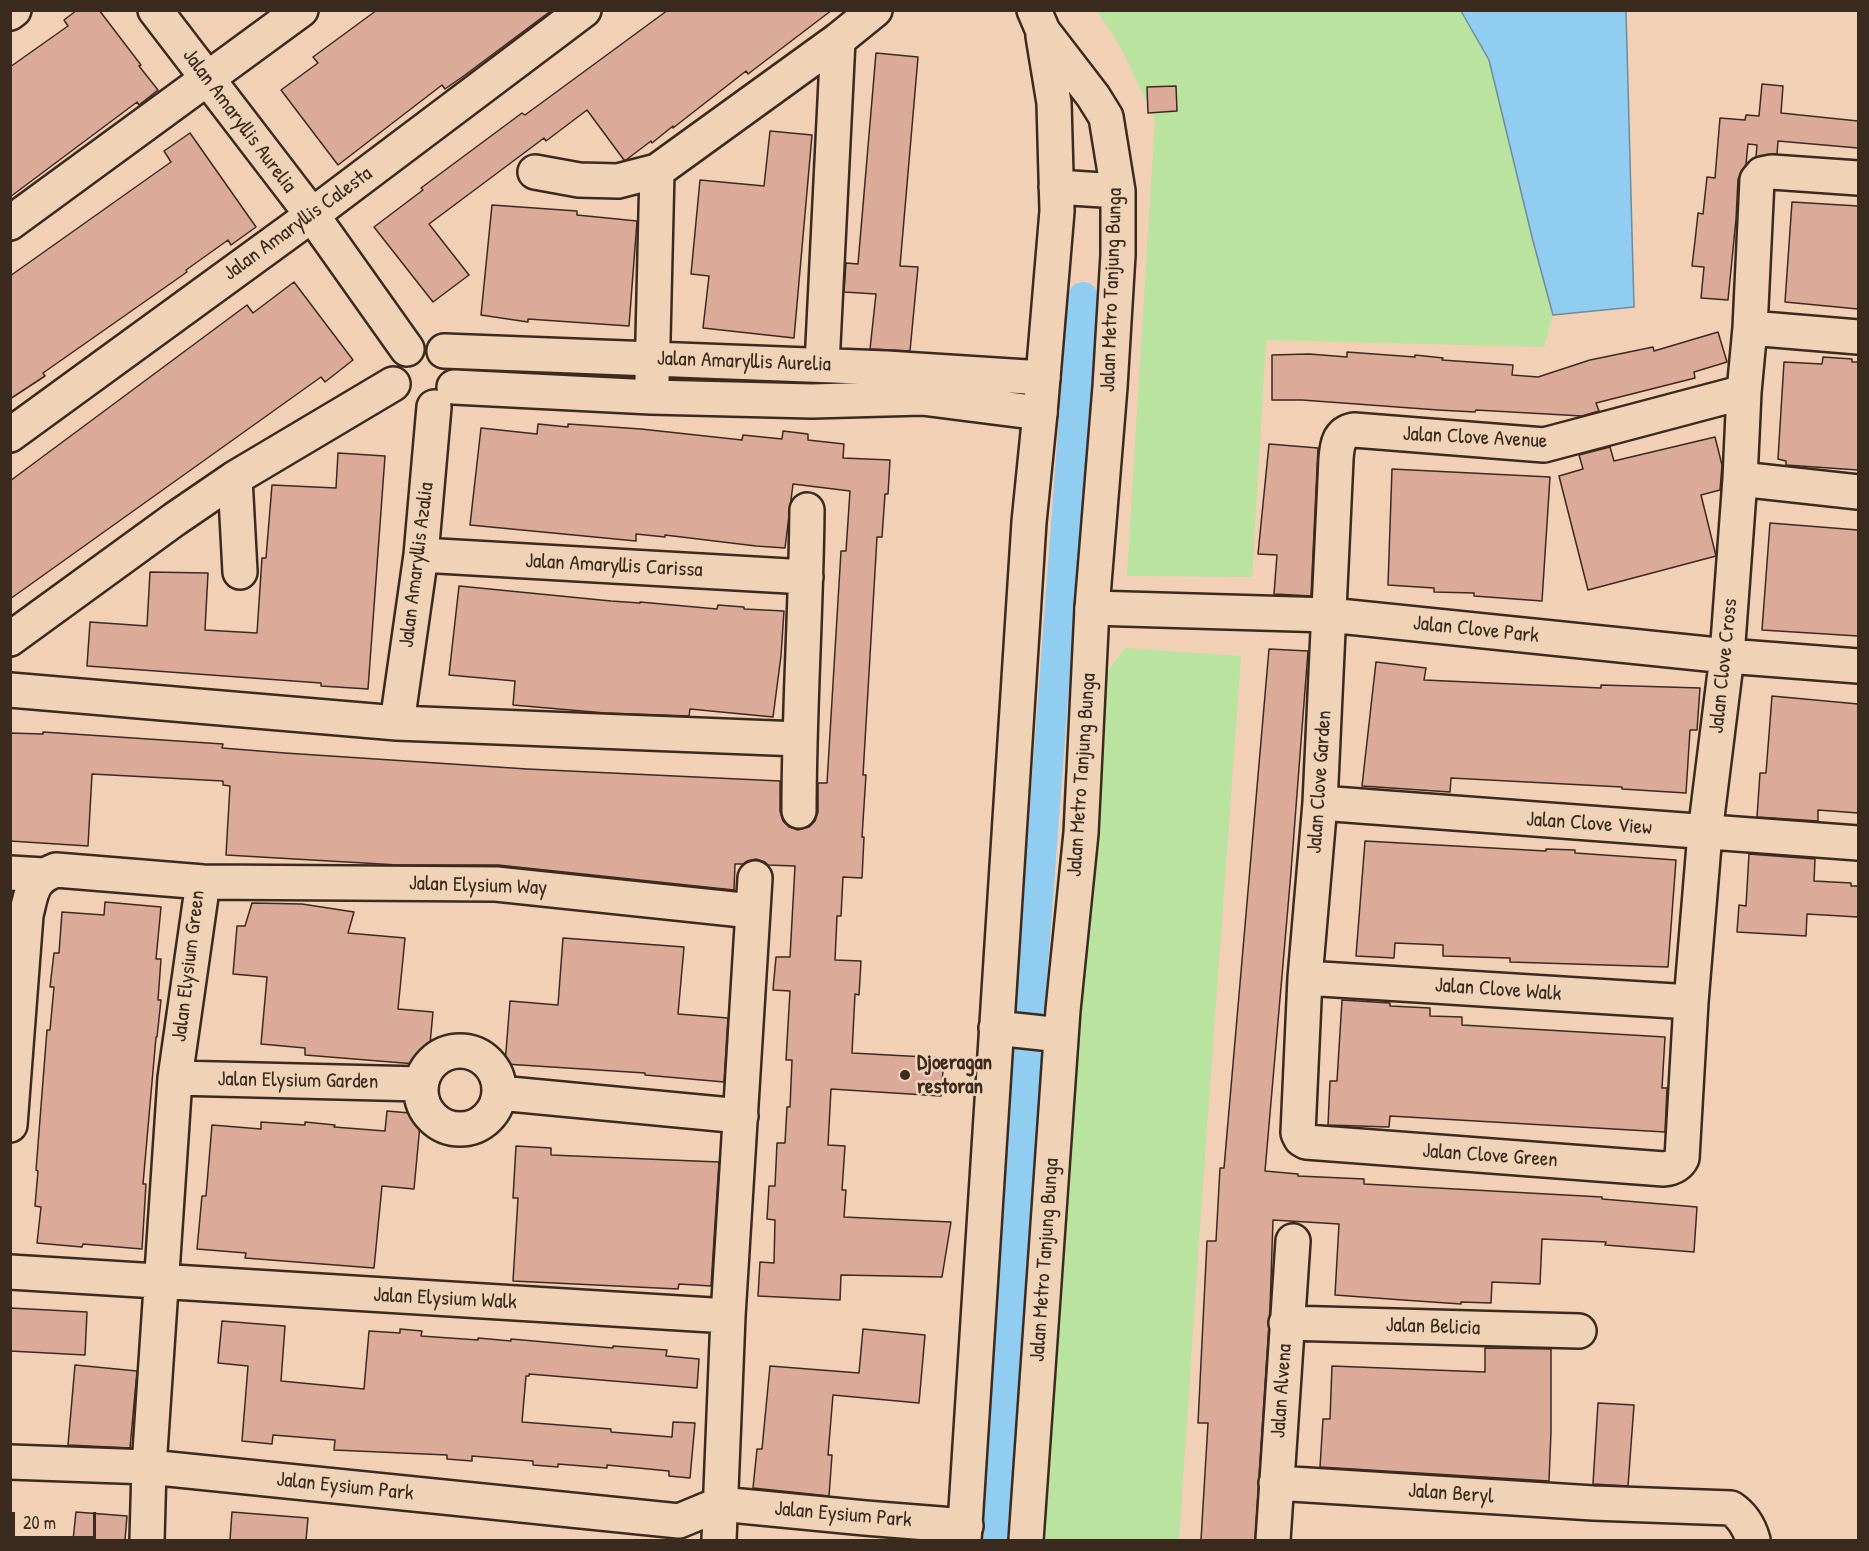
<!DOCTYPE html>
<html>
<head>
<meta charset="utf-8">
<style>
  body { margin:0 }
  #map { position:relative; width:1869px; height:1551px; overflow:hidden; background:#f2d0b5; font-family:"Patrick Hand",sans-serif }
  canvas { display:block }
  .frame { position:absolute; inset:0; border:12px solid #3b2a1e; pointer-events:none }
  .scale { position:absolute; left:12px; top:1512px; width:84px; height:27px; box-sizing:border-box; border:3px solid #3b2a1e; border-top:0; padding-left:8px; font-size:18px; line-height:21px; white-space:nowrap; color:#3b2a1e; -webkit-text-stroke:4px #f0d3b6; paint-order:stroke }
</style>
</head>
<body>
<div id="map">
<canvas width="1869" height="1551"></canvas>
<div class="frame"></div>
<div class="scale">20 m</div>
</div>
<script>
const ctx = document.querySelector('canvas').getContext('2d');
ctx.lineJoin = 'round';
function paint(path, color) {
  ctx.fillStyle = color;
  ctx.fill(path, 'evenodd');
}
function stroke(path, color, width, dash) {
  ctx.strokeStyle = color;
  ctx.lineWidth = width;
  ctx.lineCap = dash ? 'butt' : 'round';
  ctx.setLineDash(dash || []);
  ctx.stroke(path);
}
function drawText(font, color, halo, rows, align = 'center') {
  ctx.font = font + ' "Patrick Hand",sans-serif';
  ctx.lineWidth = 5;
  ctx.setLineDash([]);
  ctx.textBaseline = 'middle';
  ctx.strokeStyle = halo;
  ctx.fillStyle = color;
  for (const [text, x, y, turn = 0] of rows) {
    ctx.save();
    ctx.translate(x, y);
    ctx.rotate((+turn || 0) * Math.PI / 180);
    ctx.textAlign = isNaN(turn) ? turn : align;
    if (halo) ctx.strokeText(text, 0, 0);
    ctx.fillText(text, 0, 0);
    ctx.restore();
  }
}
paint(new Path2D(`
  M1097 11H1461L1489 60 1533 241 1553 315 1544 347 1266 340 1252 577 1127 576 1155 119 1120 46Z
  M1125 648 1241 656 1200 1225 1179 1540H1041L1100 681Z`), '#b9e39f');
const water = new Path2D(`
  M1461 11H1626L1634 307 1553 315 1533 241 1489 60Z`);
paint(water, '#90cdf0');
stroke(water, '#6e8c9c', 1.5);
stroke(new Path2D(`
  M1030 1006 1083 297
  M995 1540 1027 1058`), '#90cdf0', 30);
const building = new Path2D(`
  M77 10H99L141 65 139 66 158 90 139 105 137 102 10 197V67L68 26 64 20Z
  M377 10H552L465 75 445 89 442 85 338 165 281 90 318 63 313 57Z
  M668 10H832L748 74 746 71 673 128V126L652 143 651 141 626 160H624L587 110 546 141 544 138 524 153 429 224 469 275 433 302 374 227 423 190 421 188 522 113 525 115Z
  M876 53 918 57 900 266 918 267 910 351 870 349 876 294 844 292 846 263 858 264Z
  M1762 84 1783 86 1781 113 1858 121V148L1778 141 1777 154 1756 157 1757 145 1748 144 1746 164 1738 179 1736 219 1728 300 1701 298 1704 267 1692 266 1695 241 1698 213 1703 214 1707 177 1715 178 1720 118 1745 120 1746 115 1759 116Z
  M1176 86 1177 111 1148 113 1147 87Z
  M770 131 812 135 794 338 703 328 709 276 691 274 700 180 764 186Z
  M190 133 256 227 231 245 228 240 186 270 187 272 43 373 45 376 10 399V276L171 162 164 151Z
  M1792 202 1858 206V309L1785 302Z
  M492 205 577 211V215L637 221 629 326 528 319V322L481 315Z
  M294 282 353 360 325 382 321 377 10 599V481L247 305 253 313Z
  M1718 332 1727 362 1694 372 1695 378 1596 403 1599 411 1582 416 1476 410 1475 412 1438 410 1302 400H1272V355L1309 354 1347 357V352L1415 357V355L1443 358 1442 360 1513 365 1512 375 1538 377 1590 360 1653 347 1654 351Z
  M1823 357 1852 359V362H1858V470L1786 465V461L1778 459 1784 362 1822 364Z
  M538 424 568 427V424L641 429 742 440 743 435 782 439 783 431 808 434V440L844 444 843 458 890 460 888 494H885L882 537H877L863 775H866L862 837H864L862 878 843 877 841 916H837L835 960 861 961 859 995 855 994 852 1053 944 1058 941 1096 831 1089 828 1145 845 1146 842 1190H846L844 1217 951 1222 942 1277 841 1275 840 1300 758 1296 760 1262 774 1263 775 1220 767 1219 769 1186H775L777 1143H785L787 1107H790L792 1060H786L790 991 773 990 776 957H790L795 866 768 865 765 862 756 859 747 861 743 864H735L734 890 498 865H398L226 855 230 786 223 785V781L92 774 88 846 10 841V733L43 734V732L223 744 222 748 285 753 527 769 780 781V811L783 821 789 827 798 830 809 827 815 821 818 812V783H827L841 551H846L850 491 793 484 785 548 756 546 665 535V537L636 534V541L470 525 481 428 537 434Z
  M1715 437 1722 465 1720 490 1701 495 1716 556 1588 590 1559 476 1583 469 1579 455 1610 447 1614 461Z
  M1269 444 1318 448 1311 596 1274 594 1277 555 1258 554Z
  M338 453 385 456 368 689 321 686V683L87 666 90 622 147 626 150 572 208 573 205 630 257 633 262 558H266L272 485 336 488Z
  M1392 469 1550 477 1542 601 1474 596V593L1434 592V588L1388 585Z
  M1770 523 1858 530V636L1762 630Z
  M459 586 611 601 640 603V602L717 609 718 605 744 607V609L784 611 781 656 773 717 690 709 689 716 605 713 513 705 515 681 449 675Z
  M1269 649 1308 651 1291 872 1265 1171 1298 1174V1176L1364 1179V1184L1602 1197V1199L1697 1207 1694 1252 1605 1245 1606 1242 1542 1239 1540 1284 1492 1282 1491 1303 1461 1302V1304L1403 1300 1335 1295 1339 1224 1273 1220 1270 1308 1255 1540H1201L1208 1423H1198L1207 1241H1216L1220 1168H1224Z
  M1376 662 1426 668 1424 680 1601 688V685L1700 688 1697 730H1690L1686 793 1622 789V787L1451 778 1450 792 1362 786Z
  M1772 696 1858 704V813L1818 810V821L1757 817 1760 773H1766Z
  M1365 841 1546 851V849L1575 850V853L1676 860 1668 967 1510 962V958L1443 956V945L1395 943 1394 958 1356 956Z
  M1749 854 1815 859 1814 881 1851 883V886H1858V917L1807 914 1806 936 1737 932 1739 905 1746 906Z
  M105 902 161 907 156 959H161L158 1000H161L157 1037H156L143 1184H146L142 1249 83 1244 82 1247 37 1243 41 1207 35 1206 38 1171 36 1170 47 1030H50L54 987H50L54 953H59L62 912 104 915Z
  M252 903 302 904 354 912 348 933 405 938 398 1009 433 1012 428 1065 305 1055V1048L261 1044 267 977 233 974 237 926H245Z
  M563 938 684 947 678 1014 728 1018 724 1082 645 1075V1073L505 1064 510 1001 558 1005Z
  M1342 1000 1390 1003V1006L1430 1008V1016L1462 1017V1025L1665 1037 1662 1088H1667L1665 1132 1390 1116 1389 1127 1328 1125 1330 1081H1337Z
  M387 1111 421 1114 414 1189 382 1186 374 1268 245 1258 246 1253 197 1249 202 1196H206L212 1125 261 1129V1122L305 1125V1122L335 1125 334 1127 385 1131Z
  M516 1146 551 1148V1155L719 1162 711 1286 679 1284 678 1289 513 1281 518 1198H513Z
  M10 1308 87 1312 85 1355 10 1351Z
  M222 1321 285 1326 281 1381 364 1389 369 1331 400 1333V1329L422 1331 421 1336 478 1340V1338L511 1341V1339L613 1348V1346L667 1350 666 1356 699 1359 697 1388 529 1374V1376H526L522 1422 611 1429V1432L672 1437 673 1422 695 1423 690 1478 669 1476V1471L607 1465V1468L558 1464V1467L533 1465V1461L472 1456V1461L447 1459V1455L334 1450 335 1440 273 1435 272 1444 242 1441 248 1366 218 1363Z
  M863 1329 925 1335 919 1403 833 1395 828 1455H832L829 1496 753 1488 757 1449H762L770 1366 859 1373Z
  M1485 1348 1551 1349V1432L1549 1481 1320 1467 1323 1419H1330L1332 1366 1485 1372Z
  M75 1365 137 1371 130 1448 68 1445Z
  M1598 1403 1634 1405 1628 1486 1593 1484Z
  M76 1512 127 1516 125 1540H73Z
  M232 1512 308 1518 306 1540H230Z`);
paint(building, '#dcaa99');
stroke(building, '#3b2a1e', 1.5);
const street = new Path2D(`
  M155 10 312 215 407 349
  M10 13 14 10
  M535 172 579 180 618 181 657 171
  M10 223 301 10
  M1750 328 1858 337
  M444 351 886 368 1043 378
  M822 365 838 40
  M652 380 657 171 838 40 875 10
  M454 387 651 397 812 401 922 398 1040 413
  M1744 392 1544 445 1354 430C1338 433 1337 446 1336 459L1320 803 1305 978 1298 1133 1301 1139 1306 1142 1664 1169C1672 1168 1678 1166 1682 1158L1691 1002 1705 833 1727 656 1740 479 1744 392 1750 328 1757 180 1762 174 1772 172 1858 178
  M10 435 312 215 584 10
  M235 478 240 572
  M1740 479 1858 492
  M421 555 806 577
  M1092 608 1329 615 1727 656 1858 666
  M10 639 175 519 235 478 393 384
  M10 690 397 723 799 739
  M397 723 421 555 434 407
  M1320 803 1858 843
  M799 811C799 711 806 611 807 510
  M10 873 44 875
  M1305 978 1691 1002
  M421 1090a39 39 0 1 1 78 0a39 39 0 1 1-78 0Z
  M175 1078 421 1084
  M499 1093 741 1116
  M10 1125 26 915C32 892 31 879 56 870L203 882 496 884 752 911
  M10 1272 728 1316
  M1286 1323 1579 1331
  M10 1462 149 1467 679 1521 720 1504 865 1518 966 1526
  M1276 1483 1593 1503 1731 1508C1743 1516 1749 1526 1753 1540
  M147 1540 149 1467 175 1078 203 882
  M719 1540 728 1316 755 878
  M1273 1540 1293 1241`);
const secondary = new Path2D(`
  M1056 187 1118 191
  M996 1028 1061 1035
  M964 1540 1029 522 1040 413 1057 211 1054 103 1043 36
  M1026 1540 1063 1010 1081 833 1092 608 1110 387 1118 255V191L1106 117 1093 96 1043 31 1034 10`);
stroke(street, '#3b2a1e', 38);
stroke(secondary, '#3b2a1e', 38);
stroke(street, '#f0d3b6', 33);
stroke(secondary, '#f0d3b6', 33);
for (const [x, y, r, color] of [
  [905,1075,6,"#3b2a1e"]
]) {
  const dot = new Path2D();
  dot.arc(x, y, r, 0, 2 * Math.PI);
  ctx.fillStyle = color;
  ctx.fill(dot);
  stroke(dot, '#f0d3b6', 2);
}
drawText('21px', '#3b2a1e', '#f0d3b6', [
  ["Jalan Amaryllis Aurelia",239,121,53],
  ["Jalan Amaryllis Calesta",298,224,-36],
  ["Jalan Metro Tanjung Bunga",1112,290,-88],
  ["Jalan Amaryllis Aurelia",744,362,2],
  ["Jalan Clove Avenue",1475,438,3],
  ["Jalan Amaryllis Azalia",417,565,-83],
  ["Jalan Amaryllis Carissa",614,566,3],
  ["Jalan Clove Park",1476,630,6],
  ["Jalan Clove Cross",1724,666,-84],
  ["Jalan Metro Tanjung Bunga",1082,775,-86],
  ["Jalan Clove Garden",1320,782,-86],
  ["Jalan Clove View",1589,824,4],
  ["Jalan Elysium Way",478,886,2],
  ["Jalan Elysium Green",189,966,-83],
  ["Jalan Clove Walk",1498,990,4],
  ["Jalan Elysium Garden",298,1081,1],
  ["Jalan Clove Green",1490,1156,4],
  ["Jalan Metro Tanjung Bunga",1045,1260,-86],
  ["Jalan Elysium Walk",445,1299,3],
  ["Jalan Belicia",1433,1327,2],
  ["Jalan Alvena",1282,1391,-86],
  ["Jalan Eysium Park",345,1487,6],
  ["Jalan Beryl",1451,1494,4],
  ["Jalan Eysium Park",843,1515,5]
]);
drawText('bold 21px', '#3b2a1e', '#f0d3b6', [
  ["Djoeragan",917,1063],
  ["restoran",917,1087]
], 'left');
</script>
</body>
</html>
